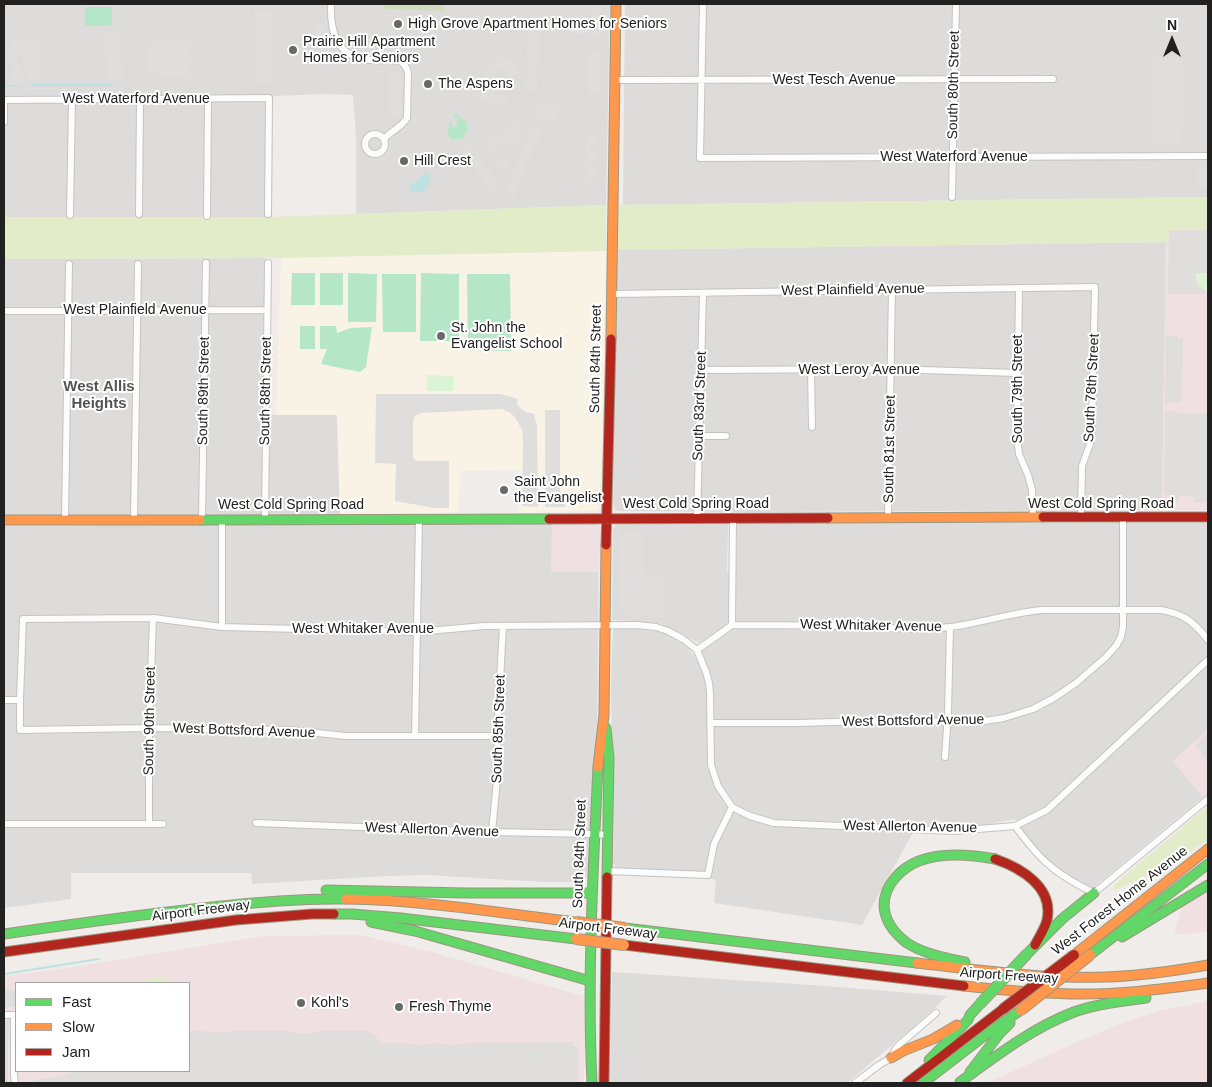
<!DOCTYPE html>
<html>
<head>
<meta charset="utf-8">
<style>
  body { margin:0 }
  #map { position:relative; width:1212px; height:1087px; overflow:hidden; background:#efece9; font-family:Arial,sans-serif }
  canvas { display:block }
  .frame { position:absolute; inset:0; border:5px solid #212121; pointer-events:none }
  .legend { position:absolute; left:15px; top:982px; width:175px; height:90px; box-sizing:border-box; background:#fff; border:1px solid #a6a6a6; margin:0; padding:6px 9px; list-style:none; font-size:15px; color:#212121 }
  .legend li { display:flex; align-items:center; gap:10px; height:25px }
  .legend b { width:25px; border:1px solid #a6a6a6 }
  .north { position:absolute; left:1147px; top:15px; width:50px; height:50px; -webkit-text-stroke:4px #fff; paint-order:stroke; rotate:0deg; font-size:14px; font-weight:700; line-height:20px; text-align:center; color:#212121 }
  .north::after { content:''; display:block; margin:auto; width:18px; height:22px; background:#212121; clip-path:polygon(50% 0,100% 100%,50% 72%,0 100%) }
</style>
</head>
<body>
<div id="map">
<canvas width="1212" height="1087"></canvas>
<div class="frame"></div>
<ul class="legend">
<li><b style="height:6px;background:#63d668"></b>Fast</li>
<li><b style="height:6px;background:#ff974d"></b>Slow</li>
<li><b style="height:6px;background:#b3261e"></b>Jam</li>
</ul>
<div class="north">N</div>
</div>
<script>
const ctx = document.querySelector('canvas').getContext('2d');
ctx.lineJoin = 'round';
function paint(path, color) {
  ctx.fillStyle = color;
  ctx.fill(path, 'evenodd');
}
function stroke(path, color, width, dash) {
  ctx.strokeStyle = color;
  ctx.lineWidth = width;
  ctx.lineCap = dash ? 'butt' : 'round';
  ctx.setLineDash(dash || []);
  ctx.stroke(path);
}
function drawText(font, color, halo, rows, align = 'center') {
  ctx.font = font + ' Arial,sans-serif';
  ctx.lineWidth = 4;
  ctx.setLineDash([]);
  ctx.textBaseline = 'middle';
  ctx.strokeStyle = halo;
  ctx.fillStyle = color;
  for (const [text, x, y, turn = 0] of rows) {
    ctx.save();
    ctx.translate(x, y);
    ctx.rotate((+turn || 0) * Math.PI / 180);
    ctx.textAlign = isNaN(turn) ? turn : align;
    if (halo) ctx.strokeText(text, 0, 0);
    ctx.fillText(text, 0, 0);
    ctx.restore();
  }
}
paint(new Path2D(`
  M4 4H384V9L444 10V4H610L606 205 356 214V137L353 95 324 94 273 96 272 217H4Z
  M625 4H1093V6H1169L1170 4H1208V197L623 205Z
  M1166 242 1162 510 745 512 620 511 615 510 613 501 617 250Z
  M265 258 262 415 337 414 340 514 4 515V259Z
  M531 523 595 524 597 525 599 527 597 742 590 812 588 871 587 877 581 882H543L427 875 386 876 252 884 251 873H71V899L4 908V526Z
  M739 523H1208V730L1173 761 1203 797 1094 887 1087 886 1078 882 1061 872 1050 862 1033 845 1015 819 980 826 945 828 916 827 862 925 714 903 716 880 707 877 704 871 701 872 650 870 616 868 613 862 614 826 611 690 613 630 618 628 641 629 661 632 668 634 683 644 694 655 710 646 734 628 735 606H698L682 597V571L736 572 737 526Z
  M612 972 812 985 947 996 925 1017 847 1083H610Z
  M4 1020H9L8 1078 9 1083H4Z`), '#dedcdb');
paint(new Path2D(`
  M1170 229H1208V510H1162L1166 242H1170Z
  M552 524 597 525 600 531 599 572H551Z
  M1208 730V799L1206 801 1173 761Z
  M1208 889V931L1186 934H1174L1183 903Z
  M361 935 432 952 586 997 584 1083H9L8 1078 9 1020H4V976L62 969 264 936ZM16 983H189V1071H16Z
  M1208 1001V1083H987L1077 1042 1122 1023 1158 1011Z`), '#f1e0e1');
paint(new Path2D(`
  M606 251 602 457 599 509 596 511 519 513V470L460 471 459 513 340 514 337 415H276L281 258Z`), '#f8f3e5');
paint(new Path2D(`
  M1093 4H1170L1169 7H1093Z
  M728 523 727 572 682 571V597L698 606H728L729 623 699 643 662 624 650 622 612 620 613 528 617 524Z`), '#dddcdb');
paint(new Path2D(`
  M1208 197V229H1170V242L617 250 618 205Z
  M606 205V251L265 258 4 259V217H272Z
  M1208 806V840L1163 868 1115 890 1113 888 1116 883Z
  M166 976 170 983H132Z`), '#e2ecc8');
paint(new Path2D(`
  M384 4H444V11L384 9Z`), '#cfddbe');
paint(new Path2D(`
  M1197 273 1208 274V291H1206L1196 281Z
  M427 375 454 376 453 391H427Z`), '#dbf4d5');
paint(new Path2D(`
  M85 7H112V25L85 26Z
  M454 114 459 115 461 119 465 120 468 125 467 127 468 129 463 139H451L448 134 449 124 451 122 453 127H456L457 125V118L454 116Z
  M292 273H315V305H291Z
  M320 273H343V305H320Z
  M348 273 377 274 376 322H348Z
  M421 273 459 274V341H420Z
  M382 274H416V332H383Z
  M467 274H510L511 351 468 350Z
  M300 326H315V349H300Z
  M320 326H336L337 333 351 328 372 327 366 367 360 372 321 364 327 349H320Z`), '#b4e6c7');
paint(new Path2D(`
  M591 4H602V37H591Z
  M255 11H272V83H255Z
  M539 20 544 21 537 43 540 45 536 59 540 60 535 75 539 77 534 93 524 89 526 81 531 83 533 79 528 77 525 74 527 65 532 67 533 63 528 62V59L526 58 528 49 533 51 534 47 529 46V44L526 43 529 34 534 35 535 31 530 30 532 23H538Z
  M314 22 325 23 324 49H309V42L314 32Z
  M121 31 122 80 106 79V56H111V52L105 51 104 34Z
  M13 41H41L42 49 41 58H22L19 53 17 51 15 52 25 81 19 83H13L11 73 15 70 12 60 7 62 4 53V47L13 46Z
  M155 42H190L189 58 159 59 160 61 190 60V77H163L161 73H148V47L154 46Z
  M598 51 601 62 592 64 594 68 599 67 601 78 592 80 593 84 598 82 600 92 590 94 586 78 590 76 586 62 590 61 588 53Z
  M327 52 336 53V64H327Z
  M1158 57 1183 59 1182 143 1152 142 1153 59Z
  M498 58H504V62L506 58 514 63 517 69 518 75H507L506 71 503 69H500L497 70 495 76 497 78 485 79V71L489 72 490 71 486 68 492 61 496 64 494 59Z
  M40 61 41 78H27V74L22 66V62Z
  M389 71H402L401 117H390V85Z
  M459 81 466 82 465 87 468 88 469 83 478 84V87L480 88 479 94H483L484 89 493 91V94L495 95 494 100 497 101 499 96 507 97V103L508 104V108L488 104 489 101 474 98V94L456 90Z
  M537 103 560 105 557 120H536Z
  M515 118 524 125 517 135 522 138 517 146 512 145 506 141 502 146 496 149 495 152 488 150 484 147 490 139 502 133 505 130 511 134 512 132 507 127Z
  M536 127 540 128 537 146H533L530 160H526L524 175H520L515 199H510L511 193 505 192 507 183 512 184 513 181 508 179 511 170H513L514 169 519 170 520 166 516 165V161L521 154 526 155 527 151 522 150 524 141H527V140L532 141 533 137 528 136 530 129 535 130Z
  M589 134 599 136 597 145 592 143 591 147 599 150 597 160 592 159 591 164 599 166 596 177 591 176 590 179 596 181 594 186 584 184 589 167 584 166 588 151 585 150Z
  M393 142 392 151 390 154 384 160 378 163 376 150 380 148 381 143Z
  M470 144 474 152 469 155 471 158 476 156 479 157H481L484 165 479 168 481 171 486 169 487 170H490L494 178 489 181 490 184 495 182 499 190 494 192 489 191 482 175 479 177 473 162 469 164 461 147Z
  M504 156 507 160 510 167 503 168 500 167 499 169 493 167 498 157H502Z
  M1198 167H1208V188L1198 187Z
  M1208 230V273H1196V283L1205 291V294H1168L1169 231Z
  M1166 336H1178V338H1183L1182 401 1170 403H1165Z
  M376 394H500L518 399 517 404 520 408 526 412 534 414 537 426 538 507 522 506 523 440 522 430 515 417 509 412 501 409 421 413 416 415 414 418 413 423V457L416 461H449V508H435L395 501 396 464 375 463Z
  M545 410H560V491L565 497V507H545Z
  M1165 411H1177V413L1208 414V502H1194V497L1179 496V502L1169 501V495L1164 494 1165 484 1164 483Z
  M629 531 642 532 643 574 656 575 661 576 664 579V618L656 617 653 615 642 614H626L622 611 619 608 620 537 624 532Z
  M1208 734V761L1195 745Z
  M4 990H16V1007H4Z
  M189 1031H202L215 1033 232 1031H290L304 1034 323 1031H366L374 1035 382 1043H407L420 1045 433 1043 455 1045 465 1043 573 1042V1046H578V1083H34V1080L59 1076 76 1071H189Z`), '#dfdedd');
paint(new Path2D(`
  M586 18 583 20 585 23 590 24V32L580 34 570 31V23H573L574 24H577L580 19Z`), '#e0e0e4');
paint(new Path2D(`
  M427 172 430 176C427 192 426 194 409 191V188L411 184 417 181Z`), '#bde2e2');
stroke(new Path2D(`
  M32 85H111
  M4 86H18
  M4 974 99 959`), '#bde2e2', 2);
const street = new Path2D(`
  M331 4C330 33 337 58 371 60 378 61 392 59 399 61 404 63 407 68 408 73L407 118C402 127 391 131 384 139
  M703 4 700 158 1208 156
  M615 80 1053 79
  M4 100 269 98 268 214
  M4 122V100
  M365 144a10 10 0 1 1 20 0a10 10 0 1 1-20 0Z
  M952 197 956 4
  M139 214 140 99
  M70 215 72 99
  M207 216 208 98
  M1019 288 1017 437 1019 454 1028 475 1032 490 1033 517
  M612 294 1095 287 1092 428 1090 444 1082 466 1081 517
  M4 311 267 310
  M811 369 812 427
  M701 370 891 369 1017 373
  M699 436H726
  M697 518 703 294
  M888 518 892 289
  M65 519 69 264
  M134 519 138 264
  M202 519 206 263
  M265 519 268 263
  M732 625C769 625 806 625 843 626 879 628 915 630 951 627 981 623 1011 613 1041 610H1161C1184 614 1193 621 1208 640
  M222 627V519
  M697 650 732 625 733 518
  M4 700H20
  M710 723H798L869 721 978 722 1004 718 1033 709 1054 698 1076 683 1106 657 1116 646 1121 637 1123 627V518
  M415 736 419 518
  M497 736H346L290 730 149 728 20 730V700L23 619 153 618 222 627 416 632 484 626 637 625 656 627 668 631 683 639 697 650 706 672 709 683 710 692 711 765 718 786 732 807 750 816 774 823 954 831 1015 826 1047 810 1208 660
  M945 757 948 713 950 627
  M256 823 492 832 594 834 609 835
  M4 824H163
  M149 824V728L153 618
  M1015 826C1025 839 1035 853 1048 864 1061 876 1078 885 1094 893L1208 799
  M492 832 498 769 497 736 503 626
  M608 871 708 875 714 844 732 807
  M4 1015H14V1076L15 1083
  M855 1083 879 1065 891 1058 896 1048 900 1044 936 1013`);
const fast = new Path2D(`
  M200 520 549 519
  M606 728 609 758 607 877
  M326 890 466 893H592
  M334 914H352L401 918 576 939
  M371 922 415 931 590 981
  M625 928 917 963
  M4 934C73 924 143 914 212 907 257 902 300 898 346 899
  M1122 937 1208 885
  M1027 954 1062 919 1094 893
  M1090 955 1208 864
  M965 962C946 958 924 954 907 943 895 934 885 921 884 906 884 895 888 886 895 878 918 850 963 853 995 859
  M929 1060 968 1020 970 1015 980 1004
  M970 1072 1000 1033 1010 1023
  M960 1082C996 1056 1032 1028 1074 1012 1097 1004 1122 1001 1146 998
  M592 1083C587 978 593 872 598 767
  M923 1083 992 1030 1021 1010`);
const slow = new Path2D(`
  M611 339 616 4
  M828 518 1043 517
  M4 520H200
  M598 767 604 715 606 545
  M346 899C423 900 500 913 576 922
  M1074 955 1208 849
  M917 963C980 970 1042 979 1105 977 1140 976 1174 971 1208 965
  M964 986C1000 990 1035 993 1071 994 1117 995 1163 989 1208 983
  M891 1058 903 1051 933 1039 957 1025`);
const jam = new Path2D(`
  M1043 517H1208
  M549 519 828 518
  M606 545 611 339
  M995 859C1021 868 1054 887 1047 920 1045 929 1039 937 1035 945
  M624 945 964 986
  M4 952 236 920 312 914H334
  M604 1083 607 877
  M907 1083 1003 1009`);
stroke(street, '#c5c3c2', 8);
stroke(fast, '#9a9780', 11);
stroke(slow, '#9a9780', 11);
stroke(jam, '#9a9780', 11);
stroke(street, '#fdfcfc', 6);
stroke(fast, '#63d668', 9);
stroke(slow, '#ff974d', 9);
stroke(jam, '#b3261e', 9);
const fastBridge = new Path2D(`
  M980 1004 1027 954`);
const slowBridge = new Path2D(`
  M576 922 625 928
  M576 939 624 945
  M1021 1010 1090 955`);
const jamBridge = new Path2D(`
  M1003 1009 1074 955`);
stroke(fastBridge, '#a69585', 12, []);
stroke(slowBridge, '#a69585', 12, []);
stroke(jamBridge, '#a69585', 12, []);
stroke(fastBridge, '#63d668', 10);
stroke(slowBridge, '#ff974d', 10);
stroke(jamBridge, '#b3261e', 10);
for (const [x, y, r, color] of [
  [398,24,5,"#696867"],
  [293,50,5,"#696867"],
  [428,84,5,"#696867"],
  [404,161,5,"#696867"],
  [441,336,5,"#696867"],
  [504,490,5,"#696867"],
  [301,1003,5,"#696867"],
  [399,1007,5,"#696867"]
]) {
  const dot = new Path2D();
  dot.arc(x, y, r, 0, 2 * Math.PI);
  ctx.fillStyle = color;
  ctx.fill(dot);
  stroke(dot, '#fff', 2);
}
drawText('14px', '#212121', '#fff', [
  ["High Grove Apartment Homes for Seniors",408,24],
  ["Prairie Hill Apartment",303,42],
  ["Homes for Seniors",303,58],
  ["The Aspens",438,84],
  ["Hill Crest",414,161],
  ["St. John the",451,328],
  ["Evangelist School",451,344],
  ["Saint John",514,482],
  ["the Evangelist",514,498],
  ["Kohl's",311,1003],
  ["Fresh Thyme",409,1007]
], 'left');
drawText('14px', '#212121', '#fff', [
  ["West Tesch Avenue",834,80],
  ["South 80th Street",954,85,-89],
  ["West Waterford Avenue",136,99],
  ["West Waterford Avenue",954,157],
  ["West Plainfield Avenue",853,290,-1],
  ["West Plainfield Avenue",135,310],
  ["South 84th Street",596,359,-89],
  ["West Leroy Avenue",859,370],
  ["South 78th Street",1092,388,-87],
  ["South 79th Street",1018,389,-90],
  ["South 89th Street",204,391,-89],
  ["South 88th Street",266,391,-89],
  ["South 83rd Street",700,406,-88],
  ["South 81st Street",890,449,-89],
  ["West Cold Spring Road",696,504],
  ["West Cold Spring Road",1101,504],
  ["West Cold Spring Road",291,505],
  ["West Whitaker Avenue",871,626,1],
  ["West Whitaker Avenue",363,629],
  ["South 90th Street",150,721,-89],
  ["West Bottsford Avenue",913,721,-1],
  ["South 85th Street",499,729,-88],
  ["West Bottsford Avenue",244,731,2],
  ["West Allerton Avenue",910,827,1],
  ["West Allerton Avenue",432,830,2],
  ["South 84th Street",580,854,-88],
  ["West Forest Home Avenue",1120,901,-38],
  ["Airport Freeway",201,911,-7],
  ["Airport Freeway",608,929,7],
  ["Airport Freeway",1009,976,4]
]);
drawText('bold 15px', '#545454', '#fff', [
  ["West Allis",99,387],
  ["Heights",99,404]
]);
</script>
</body>
</html>
